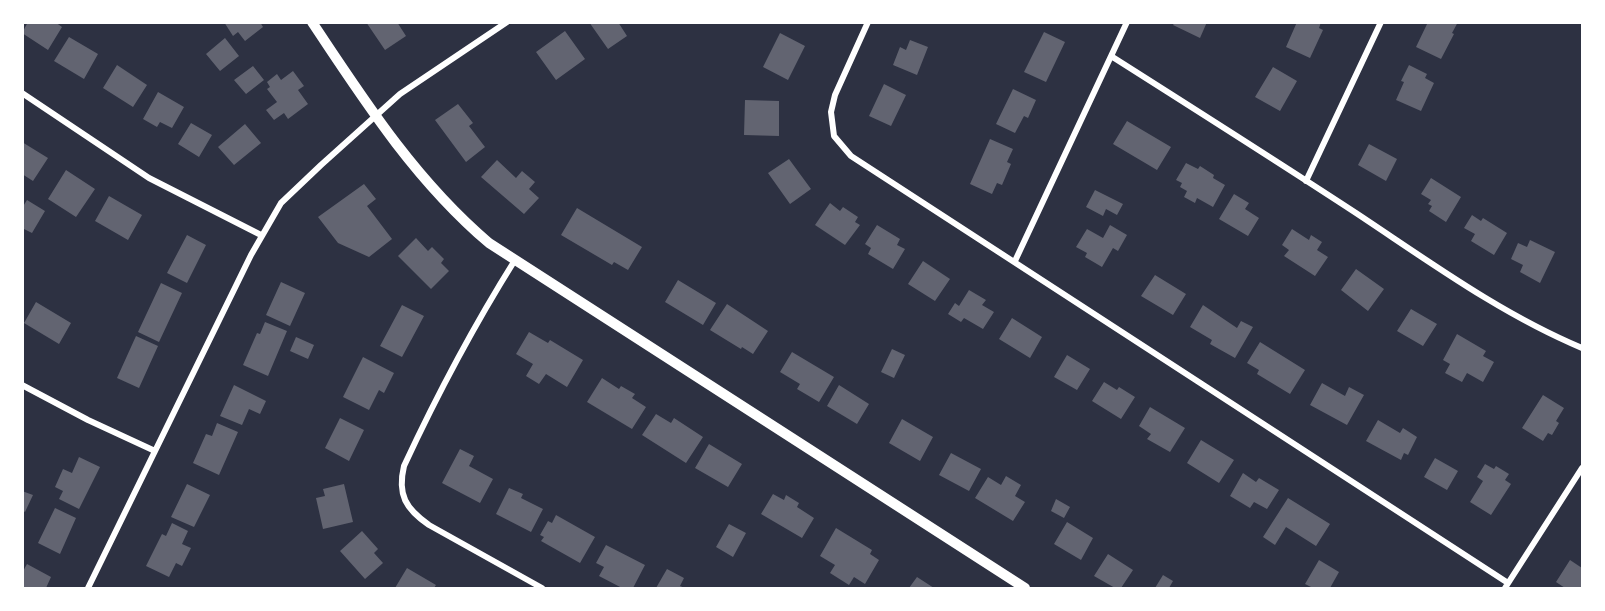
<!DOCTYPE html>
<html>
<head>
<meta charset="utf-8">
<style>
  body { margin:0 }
  #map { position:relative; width:1605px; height:611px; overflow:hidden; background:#2d3142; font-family:Commissioner,sans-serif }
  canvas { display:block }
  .frame { position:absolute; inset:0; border:24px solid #fff; pointer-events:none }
</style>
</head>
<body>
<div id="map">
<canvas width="1605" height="611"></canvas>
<div class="frame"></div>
</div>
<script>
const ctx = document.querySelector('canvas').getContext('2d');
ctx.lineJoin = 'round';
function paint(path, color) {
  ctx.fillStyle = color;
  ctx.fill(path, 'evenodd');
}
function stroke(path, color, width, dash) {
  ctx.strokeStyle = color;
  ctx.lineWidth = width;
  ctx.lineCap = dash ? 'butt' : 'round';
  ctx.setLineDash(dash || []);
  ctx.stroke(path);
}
paint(new Path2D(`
  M28 22H55L62 27 48 50 22 33Z
  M224 22H260L263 27 245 41 238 32 233 36Z
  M366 22H397L406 36 385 50Z
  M589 22H618L627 36 608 49Z
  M1175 22H1207L1200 38 1173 25Z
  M1297 22H1321L1319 28 1323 30 1310 58 1286 47Z
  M1428 22H1458L1452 33 1454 34 1441 59 1416 47Z
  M565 31 585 59 556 80 536 52Z
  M1044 32 1065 42 1046 82 1024 72Z
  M780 33 805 46 788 80 763 67Z
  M69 37 98 54 84 79 54 61Z
  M225 38 239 56 220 71 206 54Z
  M910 40 928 47 917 75 893 65 900 47 906 50Z
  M117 65 147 85 133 107 103 88Z
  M1409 65 1427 74 1425 78 1434 83 1421 111 1396 100 1404 82 1401 81Z
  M253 66 264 80 246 94 234 80Z
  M1273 67 1297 81 1280 111 1255 97Z
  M293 71 304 86 298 90 308 104 288 119 284 113 274 120 266 110 277 102 267 89 270 87 267 82 277 74 281 80Z
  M884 84 906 95 891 126 869 116Z
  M1013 89 1036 100 1028 118 1024 116 1015 133 996 124Z
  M158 92 184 107 172 128 160 122 157 127 143 119Z
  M745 100 779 101V136L744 135Z
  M458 104 473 123 469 126 485 147 466 162 435 120Z
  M1127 121 1171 147 1157 170 1113 144Z
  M191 123 212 135 199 157 178 144Z
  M245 124 261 143 234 165 218 147Z
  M990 139 1013 149 1007 162 1011 164 1002 185 997 183 992 194 970 184Z
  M22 142 48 158 33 181 22 174Z
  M1369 144 1397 159 1386 181 1358 165Z
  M789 159 811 189 790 204 768 173Z
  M497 160 516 178 522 171 535 182 529 189 539 198 524 214 481 177Z
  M1186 163 1198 169 1200 166 1214 175 1213 178 1225 185 1213 207 1197 198 1195 203 1184 197 1187 191 1180 187 1182 183 1176 180Z
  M66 170 95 189 76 217 48 199Z
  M1431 178 1461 197 1446 222 1429 211 1432 206 1428 204 1431 200 1421 194Z
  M364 184 376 199 367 206 392 239 369 257 338 243 318 217Z
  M1095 190 1123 204 1117 215 1106 209 1103 216 1086 207Z
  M1234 194 1249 203 1245 209 1259 218 1248 236 1219 219Z
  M109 196 142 215 128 240 95 221Z
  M27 200 45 211 32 233 22 228V208Z
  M830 203 840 211 843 207 858 217 855 222 860 225 845 245 815 225Z
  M577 208 642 247 628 270 614 262 612 265 561 235Z
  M1472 215 1481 221 1483 218 1507 233 1494 255 1471 241 1475 234 1464 228Z
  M877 225 900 239 897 245 905 249 893 269 868 254 871 248 865 244Z
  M1110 225 1127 235 1118 251 1113 248 1102 267 1085 257 1087 253 1076 247 1087 229 1103 238Z
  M1292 229 1309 240 1311 235 1322 242 1317 250 1328 257 1315 276 1284 256 1289 250 1282 245Z
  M187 235 206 245 187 283 167 273Z
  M416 238 428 251 432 247 444 259 441 263 449 271 431 289 398 256Z
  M1530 240 1555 252 1540 283 1520 272 1523 265 1511 259 1518 243 1527 247Z
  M923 261 950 279 935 301 908 284Z
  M1356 269 1384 289 1368 311 1341 290Z
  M1155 275 1186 294 1173 315 1141 296Z
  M678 280 716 303 703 325 665 302Z
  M281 282 305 293 290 326 266 315Z
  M161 283 182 293 159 342 138 332Z
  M969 290 986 300 982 305 994 312 983 329 964 318 961 322 948 314 955 303 959 306Z
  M36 302 71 323 59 344 24 323Z
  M727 304 768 331 753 354 742 347 741 349 710 330Z
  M402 305 424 316 402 357 380 346Z
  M1203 305 1237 328 1241 321 1253 327 1235 358 1210 344 1212 340 1190 327Z
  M1411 309 1437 324 1423 346 1397 331Z
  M1012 318 1042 337 1030 358 999 339Z
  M265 322 287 331 268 376 243 365 257 333 260 334Z
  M529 332 548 343 550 340 583 360 567 387 546 374 539 384 526 376 533 364 516 354Z
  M1457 334 1486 351 1483 356 1494 362 1483 382 1467 373 1462 382 1445 373 1450 364 1443 360Z
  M136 336 158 346 139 388 117 378Z
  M296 337 314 345 308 359 290 351Z
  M1260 342 1305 370 1290 394 1257 374 1259 370 1247 363Z
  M892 349 905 355 894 378 881 372Z
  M792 352 834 377 819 402 797 389 800 384 780 372Z
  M1067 355 1090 369 1077 390 1054 377Z
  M363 357 394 373 384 393 379 390 369 410 343 397Z
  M602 378 619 389 621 386 635 394 632 398 646 407 632 429 587 402Z
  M1104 382 1117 390 1119 387 1135 397 1121 419 1092 401Z
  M1322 383 1345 396 1349 387 1364 395 1347 425 1310 405Z
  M234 385 266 401 260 414 249 409 242 425 220 416Z
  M839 385 869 404 857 424 827 406Z
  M1543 395 1564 408 1556 421 1559 423 1552 435 1548 433 1543 441 1522 428Z
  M1150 407 1185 428 1170 452 1147 439 1151 434 1139 426Z
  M656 414 671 423 674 418 703 437 686 463 642 435Z
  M340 418 364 430 349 461 325 448Z
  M902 419 933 437 920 461 889 443Z
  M1378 420 1400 433 1403 428 1417 437 1408 455 1404 453 1401 460 1366 441Z
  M217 423 238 432 219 475 193 463 206 434 212 436Z
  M1201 440 1234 460 1219 483 1187 463Z
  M709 444 742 464 728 487 695 468Z
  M460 449 474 456 469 466 493 479 480 503 442 483Z
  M951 453 981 469 969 491 939 475Z
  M79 457 100 467 79 509 59 499 63 491 55 487 63 469 72 473Z
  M1435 458 1458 471 1447 490 1424 477Z
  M1485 464 1494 469 1496 466 1509 474 1505 480 1511 484 1491 515 1470 502 1483 481 1477 477Z
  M1243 473 1256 482 1259 478 1279 490 1267 509 1254 502 1250 508 1230 496Z
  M1006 476 1021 485 1015 496 1025 502 1013 521 975 498 988 477 1001 485Z
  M187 484 210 495 194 527 171 517Z
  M344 484 353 522 323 529 316 498 325 496 323 489Z
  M509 488 523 494 521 498 543 509 531 532 496 514Z
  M22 491 33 495 25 512 22 510Z
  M773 494 784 500 786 495 799 503 797 507 814 518 802 538 761 514Z
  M1288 498 1330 524 1316 546 1286 527 1275 545 1263 537Z
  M1056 499 1070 507 1064 518 1051 511Z
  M55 508 76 518 60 554 38 543Z
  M556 515 595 537 580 563 541 541 544 537 540 535 548 521 552 523Z
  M1067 522 1093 538 1081 560 1054 544Z
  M172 523 188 531 182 544 191 548 182 566 176 563 169 577 146 566 162 534 166 536Z
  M729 524 746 533 733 557 716 547Z
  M836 528 872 550 870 554 879 560 865 584 854 577 849 585 830 573 835 565 820 556Z
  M362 531 378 549 374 553 383 563 365 579 340 551Z
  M606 545 645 565 633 588H622L599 576 604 567 596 563Z
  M1108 554 1133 570 1121 588H1115L1094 576Z
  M1319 560 1339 572 1330 588H1313L1305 584Z
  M1570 560 1582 568V588H1565L1556 582Z
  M27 564 51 577 46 588H22V573Z
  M407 568 436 585 434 588H395Z
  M667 569 684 578 680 586 685 588H656Z
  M1163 575 1173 581 1169 588H1155Z
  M917 577 934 588H909Z`), '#626471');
stroke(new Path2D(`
  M868 22 835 95 831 112 834 136 851 156 1508 583
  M1111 56C1193 108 1275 160 1356 213 1430 262 1501 314 1582 348
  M22 93 149 178 261 235
  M1306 181 1381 22
  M515 260C473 327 437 395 404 466 397 495 406 509 429 525L542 588
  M1015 261 1127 22
  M22 385 88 420 155 451
  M88 588 251 255 281 203 321 165 400 94 507 22
  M1505 588 1582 468`), '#fff', 6);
stroke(new Path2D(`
  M312 22C365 102 416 181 489 243L1025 588`), '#fff', 10);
</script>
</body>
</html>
